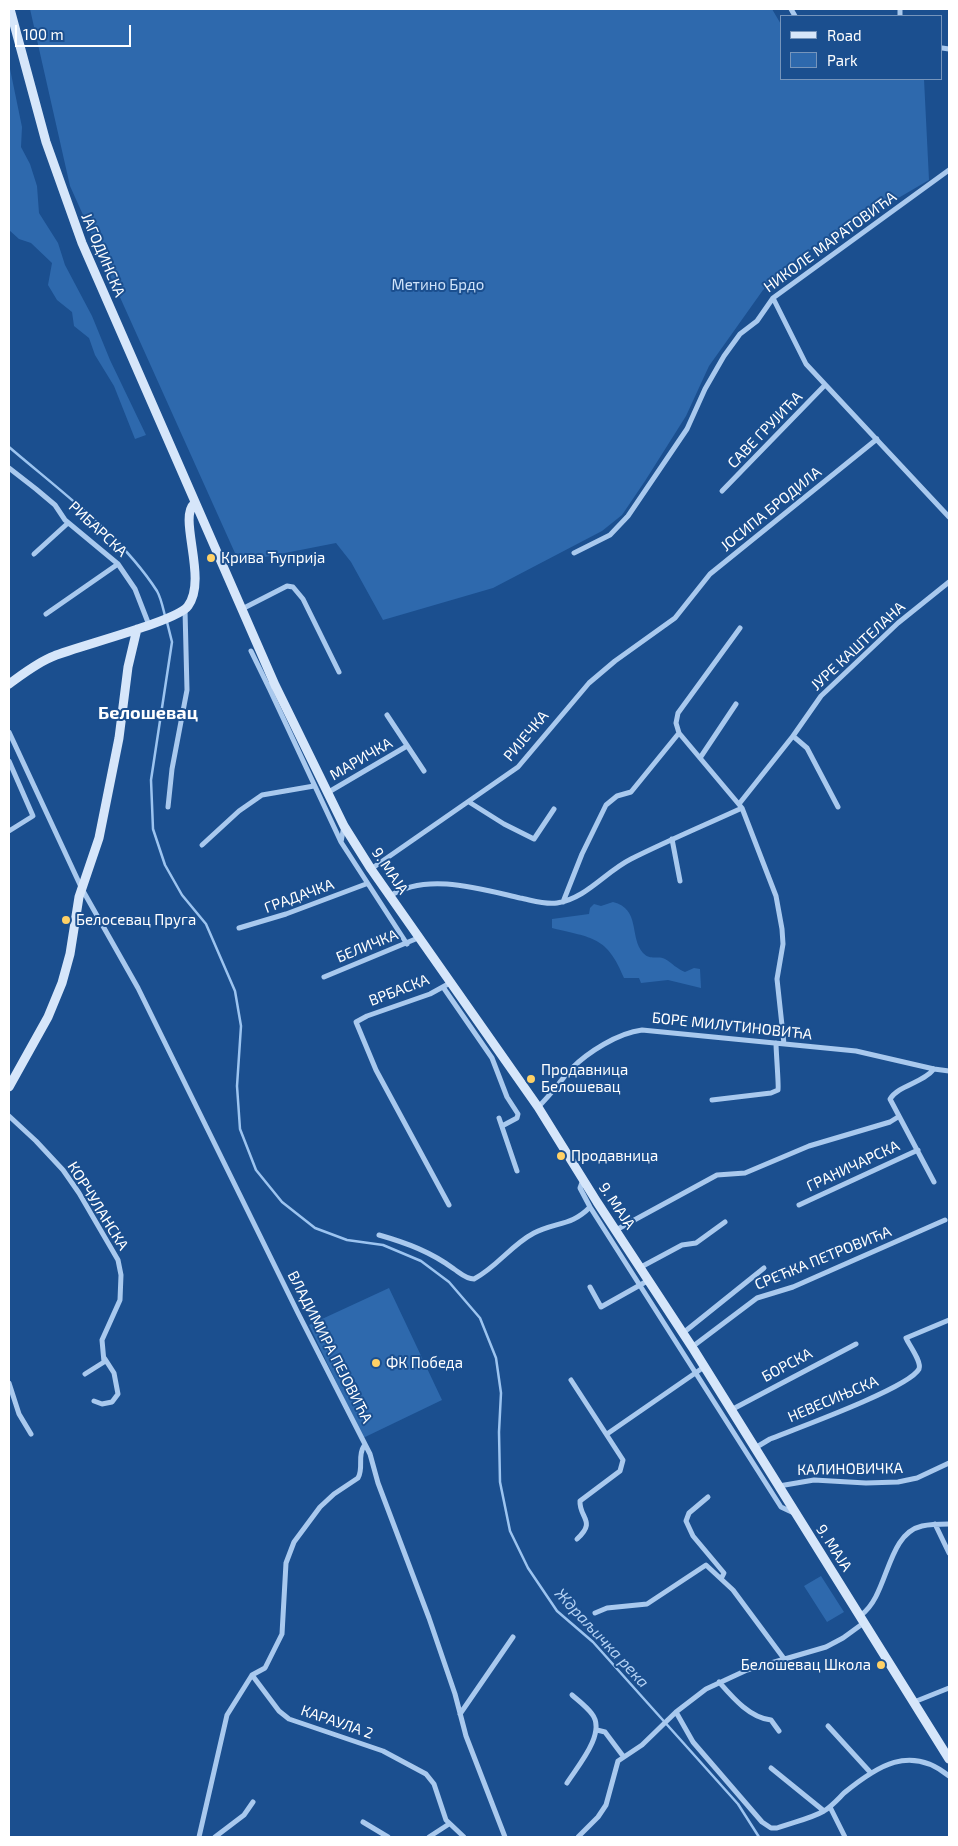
<!DOCTYPE html>
<html>
<head>
<meta charset="utf-8">
<style>
  body { margin:0 }
  #map { position:relative; width:958px; height:1846px; overflow:hidden; background:#1b4f8f; font-family:"Exo 2",sans-serif }
  canvas { display:block }
  .frame { position:absolute; inset:0; border:10px solid #fff; pointer-events:none }
  .legend { position:absolute; left:780px; top:15px; width:162px; height:65px; box-sizing:border-box; background:#1b4f8f; border:1px solid #7695bc; margin:0; padding:6px 9px; list-style:none; font-size:15px; color:#fff }
  .legend li { display:flex; align-items:center; gap:10px; height:25px }
  .legend b { width:25px; border:1px solid #7695bc }
  .scale { position:absolute; left:15px; top:25px; width:116px; height:22px; box-sizing:border-box; border:2px solid #fff; border-top:0; padding-left:6px; font-size:15px; line-height:18px; white-space:nowrap; color:#fff; -webkit-text-stroke:4px #1b4f8f; paint-order:stroke }
</style>
</head>
<body>
<div id="map">
<canvas width="958" height="1846"></canvas>
<div class="frame"></div>
<ul class="legend">
<li><b style="height:6px;background:#d6e6fa"></b>Road</li>
<li><b style="height:14px;background:#2e69ad"></b>Park</li>
</ul>
<div class="scale">100 m</div>
</div>
<script>
const ctx = document.querySelector('canvas').getContext('2d');
ctx.lineJoin = 'round';
function paint(path, color) {
  ctx.fillStyle = color;
  ctx.fill(path, 'evenodd');
}
function stroke(path, color, width, dash) {
  ctx.strokeStyle = color;
  ctx.lineWidth = width;
  ctx.lineCap = dash ? 'butt' : 'round';
  ctx.setLineDash(dash || []);
  ctx.stroke(path);
}
function drawText(font, color, halo, rows, align = 'center') {
  ctx.font = font + ' "Exo 2",sans-serif';
  ctx.lineWidth = 4;
  ctx.setLineDash([]);
  ctx.textBaseline = 'middle';
  ctx.strokeStyle = halo;
  ctx.fillStyle = color;
  for (const [text, x, y, turn = 0] of rows) {
    ctx.save();
    ctx.translate(x, y);
    ctx.rotate((+turn || 0) * Math.PI / 180);
    ctx.textAlign = isNaN(turn) ? turn : align;
    if (halo) ctx.strokeText(text, 0, 0);
    ctx.fillText(text, 0, 0);
    ctx.restore();
  }
}
paint(new Path2D(`
  M30 9H772L782 26V79H924L929 180 798 257 763 290 709 366 686 416 645 481 622 515 602 531 493 588 383 620 351 562 336 543 239 562 70 186Z
  M9 64 22 127 21 147 30 164 37 186 39 213 58 243 65 265 92 316 110 360 146 435 135 439 114 386 95 355 89 338 74 326 72 312 57 300 48 285 52 263 31 243 19 239 9 230Z
  M613 902C641 909 629 937 643 953 651 961 658 955 665 959 672 963 677 969 685 972L694 968 700 969 701 988 668 980 641 983 639 978H624C607 936 592 938 552 928V919L589 914 590 908 594 904 601 906Z
  M389 1288 442 1400 363 1438 309 1325Z
  M821 1576 844 1612 827 1622 804 1586Z`), '#2e69ad');
stroke(new Path2D(`
  M9 447C59 490 121 535 157 591 161 598 163 608 165 616
  M167 622 172 642 151 780 153 829 165 865 182 895 206 924 235 991 241 1026 237 1086 240 1129 256 1170 282 1202 315 1228 347 1240 383 1245 421 1261 449 1282 480 1318 496 1358 501 1393 499 1432 500 1482 510 1531 528 1568 557 1611 593 1642 738 1804 759 1837`), '#9cc4f0', 2.5);
stroke(new Path2D(`
  M791 9 795 16
  M900 16V9
  M942 48 949 49
  M773 298 806 364 949 517
  M9 468 36 489 55 505 65 520 118 564 135 589 149 625
  M722 491 825 385
  M574 553 610 535 628 516 687 429 705 389 724 356 740 334 757 321 773 298 949 170
  M34 554 68 523
  M242 609 287 586 293 587 303 599 339 672
  M46 614 118 564
  M740 628 678 713 676 723 679 733 742 808 776 896 782 929 783 944 777 979 784 1044
  M251 651 270 690
  M272 681 270 690 341 842
  M387 715 424 771
  M9 732 82 889 138 988 298 1313 370 1454 378 1483 429 1618 455 1694 466 1736 505 1837
  M793 736 821 696 898 623 949 582
  M700 758 736 704
  M9 761 33 816 9 831
  M327 793 407 746
  M469 802 504 824 534 839 554 809
  M739 804 793 736 807 748 838 807
  M168 807 172 769 187 690 185 610
  M344 826 341 842 407 944
  M672 839 680 881
  M202 845 239 811 262 795 314 786
  M371 869 518 767 589 683 615 661 675 618 710 574 877 439
  M390 896C426 872 481 889 520 898 531 900 545 905 557 903 587 898 605 872 631 859 667 841 705 825 742 808
  M563 902 582 854 606 805 617 796 631 792 679 733
  M239 928 286 914 366 884
  M324 977 418 938
  M443 987 492 1058 507 1097 518 1114 517 1118 502 1126
  M934 1069C923 1083 899 1085 890 1099L934 1182
  M712 1100 771 1093 778 1090C779 1087 776 1052 776 1043
  M538 1107C551 1095 560 1081 571 1069 588 1052 618 1033 642 1030L856 1051 934 1069 949 1071
  M9 1116 36 1141 63 1170 79 1193 118 1260 121 1275 120 1300 102 1340 104 1362 85 1374
  M499 1118 517 1171
  M583 1180 580 1188 590 1207 781 1507 796 1514
  M449 1205 376 1070 356 1022 367 1016 430 994 450 983
  M799 1205 918 1150
  M616 1230 717 1175 745 1173 809 1146 890 1122 898 1117
  M379 1235C407 1243 431 1252 454 1269 460 1273 466 1279 474 1279 497 1267 511 1245 534 1233 555 1222 572 1226 590 1207
  M641 1267 682 1245 696 1243 725 1222
  M590 1287 601 1307 649 1280
  M683 1333 764 1268
  M692 1347 757 1298 793 1287 945 1220
  M571 1380 623 1460 620 1471 580 1501C579 1518 597 1521 577 1539
  M9 1383 19 1414 31 1434
  M94 1401 102 1404 112 1402 118 1394 114 1373 105 1359
  M731 1410 856 1344
  M607 1434 704 1367
  M755 1448 770 1439C795 1429 909 1388 919 1369 922 1362 909 1345 906 1338L949 1320
  M779 1486 814 1480 866 1483 898 1482 917 1478 949 1463
  M708 1497 689 1513 686 1521 693 1536 724 1573 722 1577
  M935 1524 949 1553
  M595 1613 607 1608 647 1604 706 1565 733 1590 785 1660
  M861 1615C889 1595 886 1534 922 1526 931 1524 940 1524 949 1524
  M252 1675 279 1711 289 1719 383 1751 426 1774 434 1784 446 1820 464 1837
  M719 1682C733 1698 750 1718 771 1720L779 1731
  M914 1702 949 1688
  M676 1712 693 1742 762 1822 771 1828H777C793 1822 810 1819 824 1811 832 1806 838 1799 844 1793 877 1766 910 1744 949 1776
  M460 1714 513 1637
  M828 1726 870 1772
  M597 1730 605 1732 623 1756
  M771 1768 824 1811
  M567 1783C577 1767 607 1733 592 1714 587 1707 579 1701 572 1695
  M830 1807 845 1837
  M363 1822 388 1837
  M199 1837 227 1715 252 1675 265 1668 282 1634 286 1563 294 1542 320 1507 334 1494 358 1478C364 1468 357 1456 364 1446
  M215 1837 244 1815 253 1802
  M429 1837 449 1824
  M578 1837 598 1817 606 1805 618 1761 642 1745 676 1712 706 1689 747 1670 826 1647 843 1638 865 1622`), '#a9c9ee', 5);
stroke(new Path2D(`
  M10 9 46 142 82 243 275 685 344 826 371 869 538 1107 597 1202 694 1350 949 1759
  M9 684C23 674 38 662 54 656 78 646 178 621 188 606 208 579 178 518 194 504
  M9 1087 48 1017 62 983 70 954 79 897 99 838 119 738 128 667 137 629`), '#d6e6fa', 9);
for (const [x, y, r, color] of [
  [211,558,5,"#ffd166"],
  [66,920,5,"#ffd166"],
  [531,1079,5,"#ffd166"],
  [561,1156,5,"#ffd166"],
  [376,1363,5,"#ffd166"],
  [881,1665,5,"#ffd166"]
]) {
  const dot = new Path2D();
  dot.arc(x, y, r, 0, 2 * Math.PI);
  ctx.fillStyle = color;
  ctx.fill(dot);
  stroke(dot, '#1b4f8f', 2);
}
drawText('15px', '#fff', '#1b4f8f', [
  ["НИКОЛЕ МАРАТОВИЋА",830,242,-36],
  ["ЈАГОДИНСКА",103,255,67],
  ["САВЕ ГРУЈИЋА",765,430,-46],
  ["ЈОСИПА БРОДИЛА",771,509,-39],
  ["РИБАРСКА",98,529,43],
  ["ЈУРЕ КАШТЕЛАНА",858,646,-43],
  ["РИЈЕЧКА",526,736,-50],
  ["МАРИЧКА",361,759,-30],
  ["9. МАЈА",390,871,56],
  ["ГРАДАЧКА",299,896,-20],
  ["БЕЛИЧКА",367,946,-22],
  ["ВРБАСКА",399,990,-21],
  ["БОРЕ МИЛУТИНОВИЋА",732,1026,6],
  ["ГРАНИЧАРСКА",853,1166,-25],
  ["КОРЧУЛАНСКА",98,1206,58],
  ["9. МАЈА",617,1206,56],
  ["СРЕЋКА ПЕТРОВИЋА",823,1258,-22],
  ["ВЛАДИМИРА ПЕЈОВИЋА",330,1347,63],
  ["БОРСКА",787,1365,-28],
  ["НЕВЕСИЊСКА",833,1399,-23],
  ["КАЛИНОВИЧКА",850,1469,-1],
  ["9. МАЈА",834,1548,57],
  ["КАРАУЛА 2",337,1722,19]
]);
drawText('15px', '#cfe3fa', '#1b4f8f', [
  ["Метино Брдо",438,285]
]);
drawText('15px', '#fff', '#1b4f8f', [
  ["Крива Ћуприја",221,558],
  ["Белосевац Пруга",76,920],
  ["Продавница",541,1070],
  ["Белошевац",541,1087],
  ["Продавница",571,1156],
  ["ФК Победа",386,1363],
  ["Белошевац Школа",871,1665,"right"]
], 'left');
drawText('italic 16px', '#b5d3f5', '#1b4f8f', [
  ["Ждраљичка река",602,1638,47]
]);
drawText('bold 18px', '#fff', '#1b4f8f', [
  ["Белошевац",148,713]
]);
</script>
</body>
</html>
